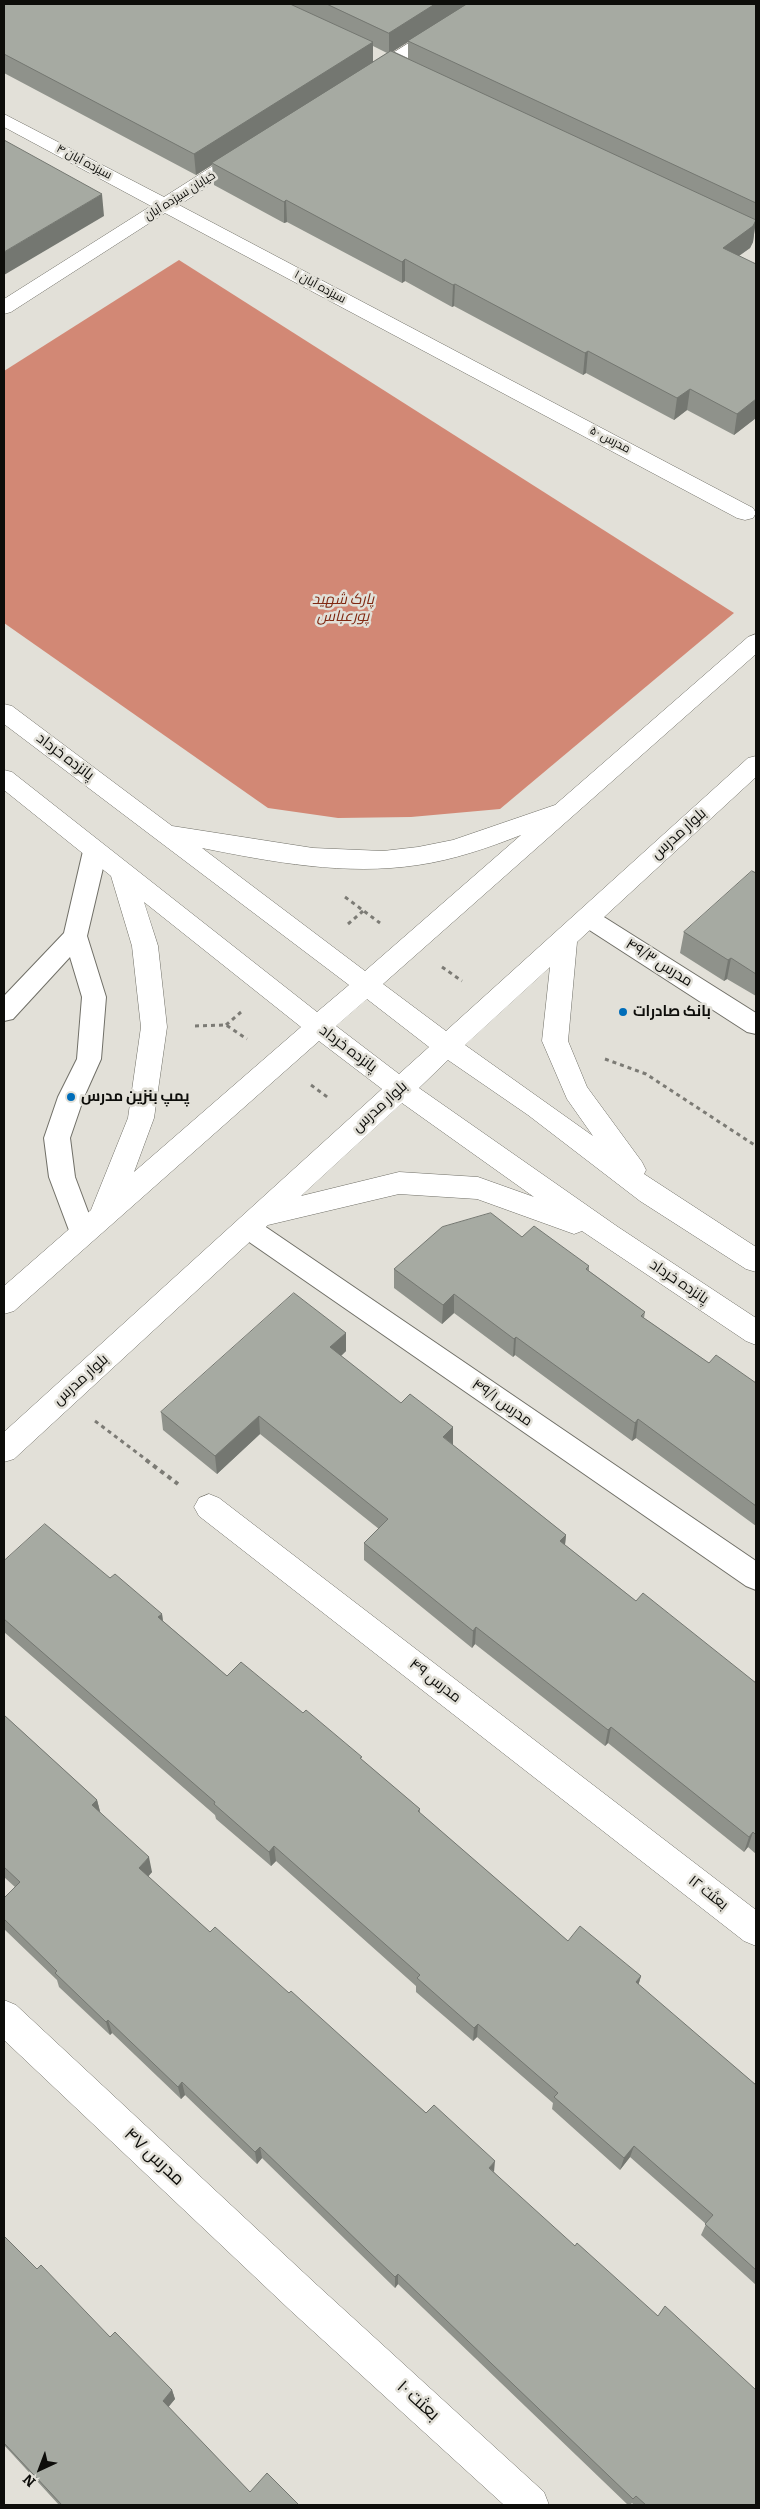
<!DOCTYPE html>
<html>
<head>
<meta charset="utf-8">
<style>
  body { margin:0 }
  #map { position:relative; width:760px; height:2509px; overflow:hidden; background:#e2e0d8; font-family:Bitter,serif }
  canvas { display:block }
  .frame { position:absolute; inset:0; border:5px solid #0d0d0a; pointer-events:none }
  .north { position:absolute; left:15px; top:2444px; width:50px; height:50px; -webkit-text-stroke:4px #e2e0d8; paint-order:stroke; rotate:223deg; font-size:14px; font-weight:700; line-height:20px; text-align:center; color:#0d0d0a }
  .north::after { content:''; display:block; margin:auto; width:18px; height:22px; background:#0d0d0a; clip-path:polygon(50% 0,100% 100%,50% 72%,0 100%) }
</style>
</head>
<body>
<div id="map">
<canvas width="760" height="2509"></canvas>
<div class="frame"></div>
<div class="north">N</div>
</div>
<script>
const ctx = document.querySelector('canvas').getContext('2d');
ctx.lineJoin = 'round';
function paint(path, color) {
  ctx.fillStyle = color;
  ctx.fill(path, 'evenodd');
}
function stroke(path, color, width, dash) {
  ctx.strokeStyle = color;
  ctx.lineWidth = width;
  ctx.lineCap = dash ? 'butt' : 'round';
  ctx.setLineDash(dash || []);
  ctx.stroke(path);
}
function drawText(font, color, halo, rows, align = 'center') {
  ctx.font = font + ' Bitter,Cairo,serif';
  ctx.lineWidth = 5;
  ctx.setLineDash([]);
  ctx.textBaseline = 'middle';
  ctx.strokeStyle = halo;
  ctx.fillStyle = color;
  for (const [text, x, y, turn = 0] of rows) {
    ctx.save();
    ctx.translate(x, y);
    ctx.rotate((+turn || 0) * Math.PI / 180);
    ctx.textAlign = isNaN(turn) ? turn : align;
    if (halo) ctx.strokeText(text, 0, 0);
    ctx.fillText(text, 0, 0);
    ctx.restore();
  }
}
paint(new Path2D(`
  M179 260 657 564 734 613 500 809 411 817 338 818 268 808 4 623V371Z`), '#d28875');
const lane = new Path2D(`
  M95 843 103 845 107 851 87 936 106 997 101 1059 84 1097 70 1138 75 1177 96 1233 92 1241 83 1244 74 1241 70 1233 49 1177 44 1138 58 1097 77 1059 82 997 70 957 13 1019 4 1021V996L64 933 83 851 87 845Z
  M588 909 596 912 756 1013V1034L747 1032 580 924 576 918 580 912Z
  M248 1217 257 1221 756 1561V1590L746 1586 239 1235 235 1228 239 1221Z`);
const street = new Path2D(`
  M471 4H492L376 79H364L361 75 364 71Z
  M4 114 164 197 238 150H252L254 154 252 158 179 205 753 508 756 513 753 518 745 520 737 518 165 213 11 312 4 314V299L151 206 4 127Z
  M209 1494 219 1498 756 1910V1946L744 1941 199 1516 194 1507 199 1498Z
  M4 2000 16 2005 317 2285 544 2492 549 2505H504L291 2311 4 2040Z`);
const secondary = new Path2D(`
  M756 634V654L383 984 446 1031 748 758 756 756V777L577 942 568 1041 587 1087 642 1162 646 1170 644 1174 756 1247V1272L746 1269 640 1201 528 1115 448 1060 419 1088 618 1227 756 1318V1345L746 1341 582 1231 574 1234 477 1199 399 1194 268 1225 14 1459 4 1462V1432L382 1089 319 1041 14 1311 4 1314V1286L91 1210 128 1118 141 1027 132 946 111 876 4 790V770L12 772 317 1012 349 985 4 724V704L12 706 172 826 313 848 383 851 418 847 453 840 555 805 748 637ZM521 835 365 971 202 848C272 862 346 876 418 865 453 860 488 848 521 835ZM144 902 301 1027 134 1172 154 1118 167 1027 158 946ZM550 967 542 1041 567 1099 593 1136 465 1045ZM367 999 429 1047 399 1074 336 1026ZM402 1103 534 1197 478 1177 399 1172 301 1196Z`);
stroke(lane, '#706f67', 2);
stroke(street, '#706f67', 1);
stroke(secondary, '#706f67', 1);
stroke(new Path2D(`
  M345 897 380 923
  M348 924 363 911
  M442 967 462 981
  M226 1025 241 1012
  M195 1026 226 1025 247 1039
  M605 1059 646 1074 756 1146
  M311 1085 330 1099
  M95 1421 148 1461`), '#7c7b75', 3, [4, 4]);
stroke(new Path2D(`
  M146 1460 178 1484`), '#7c7b75', 4, [4.5, 4.5]);
paint(lane, '#fff');
paint(street, '#fff');
paint(secondary, '#fff');
paint(new Path2D(`
  M4 4H756V226H755L753 242 750 248 739 256 756 418 734 435 687 410 674 420 586 373 583 375 454 306 452 307 405 281 402 283 287 222 284 223 214 185 212 165 196 175 4 73ZM408 42V58L393 51ZM373 46 387 53 373 62Z
  M756 873V996L727 979 724 981 680 953 684 932Z
  M522 1237 589 1266V1271L645 1312 644 1318 709 1363 756 1383V1526L636 1438 632 1441 515 1355 513 1357 454 1313 442 1324 394 1288V1269Z
  M346 1333V1351L341 1356 566 1535 565 1545 636 1601 756 1683V1854L748 1847 744 1852 608 1743 605 1746 475 1644 472 1648 364 1560V1543L379 1529 260 1434 217 1474 163 1430 161 1412Z
  M4 1561 110 1578 162 1614 163 1621 227 1676 303 1713 362 1760 420 1809V1813L568 1941 641 1976 638 1985 756 2085V2285L701 2235 706 2224 630 2157 620 2170 552 2109 553 2103 477 2037 473 2041 416 1992V1986L276 1861 271 1866 216 1819 215 1815 4 1632Z
  M4 1715 97 1800 100 1812 152 1872 148 1877 210 1932 289 1993 494 2172 756 2505H634L632 2503 630 2505H628L398 2284 395 2288 262 2158 257 2164 185 2095 181 2099 112 2033 110 2035 59 1987 57 1980 4 1929V1898L15 1887 4 1877Z
  M4 2236 37 2269 110 2337 172 2390 175 2399 168 2407 250 2492 299 2505H59L4 2445Z`), '#8f928b');
paint(new Path2D(`
  M435 4H468L389 54V33Z
  M373 42V63L212 163V165L196 175 194 154Z
  M102 194 104 216 4 275V252Z
  M286 200 287 222 284 223V202Z
  M756 220 753 242 750 248 720 269 723 248Z
  M405 259V281L402 283V262Z
  M455 284 454 306 452 307 453 285Z
  M588 351 586 373 583 375 585 353Z
  M690 389 687 410 674 420 677 398Z
  M756 399V418L734 435 737 414Z
  M731 958 727 979 724 981 728 960Z
  M454 1294V1313L442 1324 443 1305Z
  M346 1333V1351L330 1366V1347Z
  M516 1337 515 1355 513 1357 514 1339Z
  M259 1416 260 1434 217 1474 215 1456Z
  M638 1419 636 1438 632 1441 635 1423Z
  M453 1427V1445L443 1437Z
  M566 1535 564 1553 560 1541Z
  M162 1614 164 1631 158 1617Z
  M476 1627 475 1644 472 1648 473 1631Z
  M611 1727 608 1743 605 1746 608 1730Z
  M97 1800 101 1815 92 1805Z
  M753 1832 748 1847 744 1852 749 1837Z
  M274 1846 276 1861 271 1866 269 1852Z
  M149 1857 152 1872 142 1883 139 1868Z
  M641 1976 637 1990 636 1982Z
  M108 2020 112 2033 110 2035 106 2022Z
  M478 2024 477 2037 473 2041 474 2028Z
  M182 2082 185 2095 181 2099 178 2087Z
  M634 2146 630 2157 620 2170 624 2158Z
  M260 2147 262 2158 257 2164 255 2152Z
  M495 2161 494 2172 489 2168Z
  M398 2274V2284L395 2288V2277Z
  M172 2390 175 2399 166 2410 163 2401Z`), '#747771');
const building = new Path2D(`
  M4 4H290L373 42 194 154 4 54Z
  M327 4H435L389 33Z
  M467 4H753L756 5V203L408 41Z
  M391 51 756 220 753 226 723 248 756 264V399L737 414 690 389 677 398 588 351 585 353 455 284 453 285 405 259 402 262 286 200 284 202 212 163Z
  M4 140 102 194 4 252Z
  M752 871 756 873V974L731 958 728 960 684 932Z
  M491 1213 522 1237 534 1226 589 1266 586 1269 645 1312 641 1316 709 1363 716 1355 756 1383V1506L638 1419 635 1423 516 1337 514 1339 454 1294 443 1305 394 1269 442 1227Z
  M294 1293 346 1333 330 1347 401 1403 410 1394 453 1427 443 1437 566 1535 560 1541 636 1601 643 1593 756 1683V1835L753 1832 749 1837 611 1727 608 1730 476 1627 473 1631 364 1543 388 1519 259 1416 215 1456 161 1412Z
  M45 1524 110 1578 115 1574 162 1614 158 1617 227 1676 241 1662 303 1713 306 1710 362 1757 360 1758 420 1809 418 1811 568 1941 580 1926 641 1976 636 1982 756 2085V2270L705 2224 713 2215 634 2146 624 2158 554 2097 558 2093 478 2024 474 2028 417 1978 420 1975 274 1846 269 1852 214 1804 215 1802 4 1619V1561Z
  M4 1715 97 1800 92 1805 149 1857 139 1868 210 1932 215 1927 289 1993 291 1991 426 2113 434 2105 495 2161 489 2168 575 2246 577 2243 658 2316 665 2306 756 2390V2505H646L636 2496 633 2499 398 2274 395 2277 260 2147 255 2152 182 2082 178 2087 108 2020 106 2022 55 1973 57 1971 4 1919V1898L20 1882 4 1867Z
  M4 2236 37 2269 41 2265 110 2337 115 2332 172 2390 163 2401 250 2492 267 2473 299 2505H62L4 2443Z`);
paint(building, '#a6aaa2');
stroke(building, '#747771', 1);
for (const [x, y, r, color] of [
  [623,1012,5,"#006db9"],
  [71,1097,5,"#006db9"]
]) {
  const dot = new Path2D();
  dot.arc(x, y, r, 0, 2 * Math.PI);
  ctx.fillStyle = color;
  ctx.fill(dot);
  stroke(dot, '#e2e0d8', 2);
}
drawText('12px', '#0d0d0a', '#e2e0d8', [
  ["سیزده آبان ۴",84,162,28],
  ["خیابان سیزده آبان",180,196,-32],
  ["سیزده آبان ۱",320,287,28],
  ["مدرس ۵۰",610,440,28]
]);
drawText('italic 15px', '#7f2710', '#e2e0d8', [
  ["پارک شهید",343,600],
  ["پورعباس",343,617]
]);
drawText('15px', '#0d0d0a', '#e2e0d8', [
  ["پانزده خرداد",65,757,37],
  ["بلوار مدرس",679,834,-42],
  ["مدرس ۴۹/۳",659,963,32],
  ["پانزده خرداد",348,1049,37],
  ["بلوار مدرس",380,1107,-42],
  ["پانزده خرداد",679,1282,34],
  ["بلوار مدرس",81,1380,-42],
  ["مدرس ۴۹/۱",502,1403,35],
  ["مدرس ۴۹",435,1681,38],
  ["بعثت ۱۲",708,1893,38]
]);
drawText('bold 15px', '#0d0d0a', '#e2e0d8', [
  ["بانک صادرات",633,1012],
  ["پمپ بنزین مدرس",81,1097]
], 'left');
drawText('18px', '#0d0d0a', '#e2e0d8', [
  ["مدرس ۴۷",154,2157,43],
  ["بعثت ۱۰",418,2401,42]
]);
</script>
</body>
</html>
